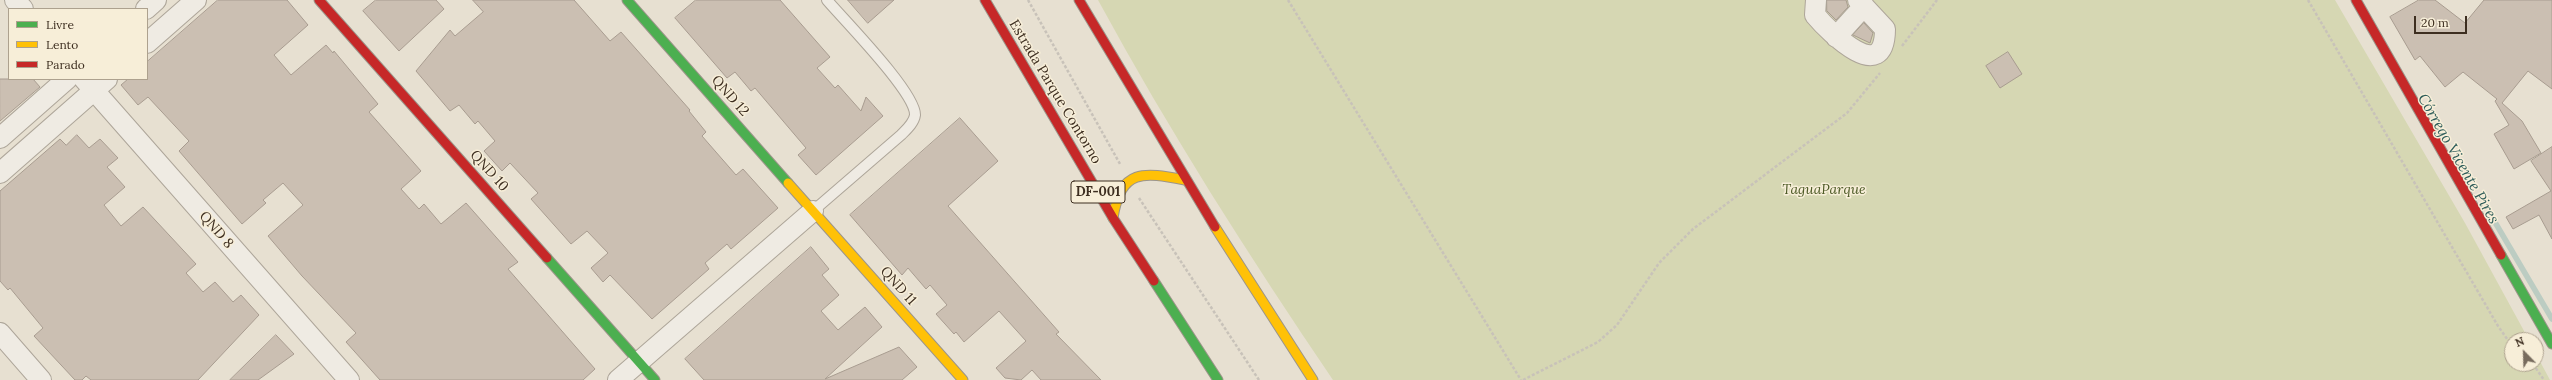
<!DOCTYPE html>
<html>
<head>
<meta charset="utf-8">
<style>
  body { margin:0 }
  #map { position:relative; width:2552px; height:380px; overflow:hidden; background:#e7e0d1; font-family:Lora,serif }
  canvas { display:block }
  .legend { position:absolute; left:8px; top:8px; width:140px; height:72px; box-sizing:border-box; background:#f7eed8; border:1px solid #ada18e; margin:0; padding:5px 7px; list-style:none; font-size:12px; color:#3d2e20 }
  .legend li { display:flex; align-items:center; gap:8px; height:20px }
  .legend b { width:20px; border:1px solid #ada18e }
  .north { position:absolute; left:2504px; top:332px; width:40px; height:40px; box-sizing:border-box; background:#f7eed8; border:1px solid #ada18e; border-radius:50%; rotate:337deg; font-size:11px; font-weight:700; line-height:16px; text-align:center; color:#3d2e20 }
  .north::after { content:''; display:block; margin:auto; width:14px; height:18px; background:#786c5e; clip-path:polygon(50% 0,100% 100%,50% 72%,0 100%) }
  .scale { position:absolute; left:2414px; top:16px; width:53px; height:18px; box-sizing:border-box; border:2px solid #3d2e20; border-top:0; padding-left:5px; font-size:12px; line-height:14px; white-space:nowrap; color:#3d2e20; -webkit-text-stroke:3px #f7eed8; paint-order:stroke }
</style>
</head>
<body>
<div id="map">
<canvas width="2552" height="380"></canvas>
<ul class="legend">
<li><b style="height:5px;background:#4caf50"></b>Livre</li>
<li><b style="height:5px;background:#ffc107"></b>Lento</li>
<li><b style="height:5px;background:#c62828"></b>Parado</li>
</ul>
<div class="north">N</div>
<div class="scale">20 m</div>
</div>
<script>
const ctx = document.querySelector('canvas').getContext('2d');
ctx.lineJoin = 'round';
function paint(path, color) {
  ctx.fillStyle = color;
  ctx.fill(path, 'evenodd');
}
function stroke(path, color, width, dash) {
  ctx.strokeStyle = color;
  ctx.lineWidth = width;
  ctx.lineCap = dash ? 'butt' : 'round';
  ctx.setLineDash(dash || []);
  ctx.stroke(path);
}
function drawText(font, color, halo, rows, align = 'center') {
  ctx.font = font + ' Lora,serif';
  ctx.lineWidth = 3;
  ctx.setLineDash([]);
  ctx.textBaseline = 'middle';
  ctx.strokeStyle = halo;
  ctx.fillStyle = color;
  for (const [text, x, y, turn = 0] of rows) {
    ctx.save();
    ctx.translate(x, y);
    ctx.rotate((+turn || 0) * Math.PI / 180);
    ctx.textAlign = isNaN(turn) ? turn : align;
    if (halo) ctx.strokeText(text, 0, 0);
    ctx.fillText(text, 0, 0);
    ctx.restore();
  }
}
paint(new Path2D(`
  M1098 0H2335L2465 223 2529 340H2512V364H2536V354L2550 380H1333C1249 256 1169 131 1098 0Z`), '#d6d7b3');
stroke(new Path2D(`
  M2489 212 2552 319`), '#bcccc2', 5.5);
const building = new Path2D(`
  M218 0H287L308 25 274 55 291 75 326 45 333 53 334 51 378 104 369 112 421 171 401 189 419 209 424 204 441 224 466 203 518 262 508 269 595 369 583 380H380L346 342 356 333 302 276 268 236 303 205 283 183 263 200 266 203 242 224 179 151 189 141 148 97 138 105 121 85 128 79H147V62Z
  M376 0H436L444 9 399 51 363 11Z
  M473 0H574L610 41 621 32 690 110 689 111 706 132 702 136 736 175 743 169 778 208 731 249 727 244 705 263 709 269 652 319 610 275 603 282 591 268 608 253 587 231 571 244 531 199 538 193 510 163 502 171 484 151 495 141 478 121 475 124 459 105 450 111 416 71 450 30 455 36 483 12Z
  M696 0H780L830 57 817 68 835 88 838 85 861 111 866 97 883 116 816 175 798 155 806 148 755 88 751 91 735 72 727 78 675 18Z
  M848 0H894L868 23Z
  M1827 0H1846L1848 7 1836 20 1827 11Z
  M2419 0H2435L2465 23 2484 0H2552V89L2528 71 2502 103 2522 121 2541 153 2514 169 2494 134 2509 125 2495 101 2497 99 2463 72 2445 87 2420 56 2415 60 2390 17Z
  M1864 23 1873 33 1870 43 1853 35Z
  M2008 52 2022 74 2000 88 1986 66Z
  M0 79H33L40 87 0 121Z
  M960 118 998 161 948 206 1059 332 1056 334 1101 380H1041L1032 370 1021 380 1005 378 996 368 1026 341 999 311 964 342 956 332 954 334 936 314 947 305 930 285 926 289 908 268 902 275 850 215Z
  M77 135 89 148 100 139 118 158 107 167 125 187 104 205 121 226 143 207 196 264 186 273 203 292 215 282 233 302 241 295 259 315 198 380H91L86 376 82 380H75L34 336 43 328 10 288 8 290 0 281V191L60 139 66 145Z
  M2552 147V239L2539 215 2513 229 2506 217 2551 191 2531 161Z
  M811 247 829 269 822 275 839 295 821 311 838 330 865 307 882 327 825 379 899 347 917 367 902 380H704L685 359Z
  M276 335 294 354 258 380H230Z`);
paint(building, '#cbbfb2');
stroke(building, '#a89c90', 1);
const lane = new Path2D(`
  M813 211 901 135C906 130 914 123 915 115 916 93 844 20 827 0`);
const street = new Path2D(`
  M15 0 23 9
  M1816 0 1815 15C1830 33 1885 87 1885 29L1858 0
  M146 9 156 0
  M1836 37 1864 6
  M147 43 196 0
  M84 79 349 380
  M0 138 67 79
  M0 173 107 79
  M0 333 41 380
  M618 380 813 211`);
const fast = new Path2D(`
  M627 0 788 183
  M2501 255 2552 344
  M547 258 655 380
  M1154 281 1218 380`);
const slow = new Path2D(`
  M788 183 963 380
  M1113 218C1121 168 1143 172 1185 180
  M1215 227 1313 380`);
const jam = new Path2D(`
  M319 0 547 258
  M985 0 1113 218 1154 281
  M1079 0 1215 227
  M2356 0 2501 255`);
stroke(lane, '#ada599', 12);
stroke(street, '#ada599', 22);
stroke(fast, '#9c958a', 11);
stroke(slow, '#9c958a', 11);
stroke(jam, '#9c958a', 11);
stroke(new Path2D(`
  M1028 0 1120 164
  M1288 0 1521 380
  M2308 0 2498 326 2512 346
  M1902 46 1937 0
  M1139 198 1259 380
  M2533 364 2544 380
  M1523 380 1598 342 1617 325 1659 263 1693 229 1847 113 1880 73`), '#c8c2b9', 2.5, [3, 2]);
stroke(lane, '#efebe3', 10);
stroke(street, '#efebe3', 20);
stroke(fast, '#4caf50', 9);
stroke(slow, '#ffc107', 9);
stroke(jam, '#c62828', 9);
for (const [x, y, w] of [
  [1098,192,54]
]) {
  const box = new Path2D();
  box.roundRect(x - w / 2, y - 11, w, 22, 3);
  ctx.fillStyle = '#f7eed8';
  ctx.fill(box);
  stroke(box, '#3d2e20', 1);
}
drawText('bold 13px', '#3d2e20', null, [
  ["DF-001",1098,192]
]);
drawText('14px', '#3d2e20', '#f7eed8', [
  ["Estrada Parque Contorno",1055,92,59],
  ["QND 12",730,96,49],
  ["QND 10",489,171,48],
  ["QND 8",216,230,49],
  ["QND 11",898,286,48]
]);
drawText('italic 14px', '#4d5a26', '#f7eed8', [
  ["TaguaParque",1824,190]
]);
drawText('italic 15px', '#2f5d5a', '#f7eed8', [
  ["Córrego Vicente Pires",2458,159,60]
]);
</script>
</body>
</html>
